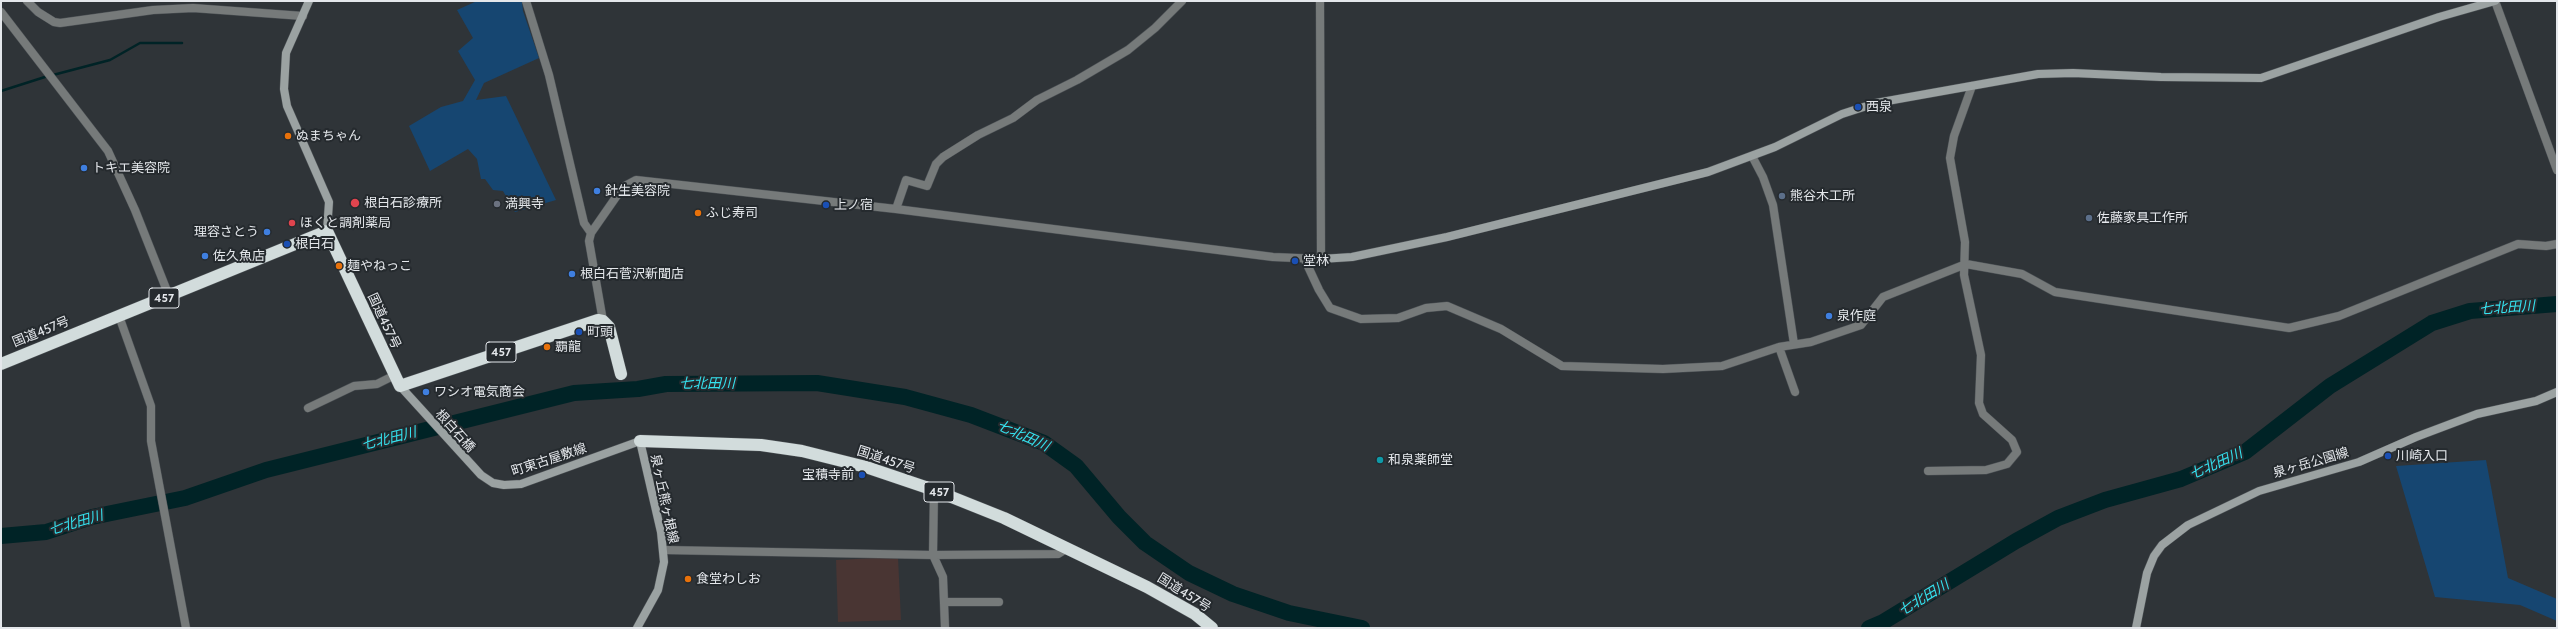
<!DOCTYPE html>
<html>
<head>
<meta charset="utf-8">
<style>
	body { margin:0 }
	#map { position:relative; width:2558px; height:629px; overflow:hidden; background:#2f3438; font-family:Cabin,sans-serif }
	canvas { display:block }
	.frame { position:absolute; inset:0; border:2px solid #e4e7eb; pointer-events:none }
</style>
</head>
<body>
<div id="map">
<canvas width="2558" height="629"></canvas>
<div class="frame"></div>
</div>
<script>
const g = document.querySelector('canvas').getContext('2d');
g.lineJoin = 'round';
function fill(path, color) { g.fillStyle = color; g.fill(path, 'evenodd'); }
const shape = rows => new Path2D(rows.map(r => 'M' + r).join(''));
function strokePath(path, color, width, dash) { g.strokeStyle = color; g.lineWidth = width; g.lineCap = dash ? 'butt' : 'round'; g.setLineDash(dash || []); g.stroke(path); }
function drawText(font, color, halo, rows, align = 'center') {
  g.font = font + ' Cabin,"Noto Sans JP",sans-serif'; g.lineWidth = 4; g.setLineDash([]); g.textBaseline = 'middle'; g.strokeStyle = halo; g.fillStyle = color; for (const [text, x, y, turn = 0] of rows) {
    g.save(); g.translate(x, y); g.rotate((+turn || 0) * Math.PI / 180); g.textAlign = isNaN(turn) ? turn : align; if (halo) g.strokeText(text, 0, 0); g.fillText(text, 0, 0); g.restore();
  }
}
fill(shape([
	[898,557,901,620,838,622,836,560]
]), '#493533');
fill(shape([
	[477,1,522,1,523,11,539,58,484,83,476,100,506,96,556,200,515,212,503,191,493,190,485,179,481,179,477,159,468,149,430,171,409,126,441,107,463,101,475,80,458,51,473,38,457,10],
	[2486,460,2508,578,2557,599,2557,621,2520,605,2435,597,2396,466]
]), '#164671');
strokePath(shape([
	[53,75,110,60,140,43,182,43],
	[1,91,48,76]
]), '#002326', 2.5);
strokePath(shape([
	[1,536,46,532,92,517,185,498,266,470,574,393,638,389,666,384,817,383,905,397,971,415,1044,443,1076,466,1119,517,1145,543,1189,573,1233,594,1289,613,1362,628],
	[1869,628,1883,622,2016,541,2058,518,2105,500,2181,479,2245,452,2330,386,2432,323,2470,311,2557,304]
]), '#002326', 16);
const street = shape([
	[27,1,38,12,54,22,60,23,153,10,193,8,303,16],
	[526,1,549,75,584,223,591,233],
	[2495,1,2557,170],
	[1,12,108,151,135,210,169,296],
	[1752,156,1763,177,1773,205,1794,344],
	[896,209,906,180,927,186,936,164,943,157,978,135,1013,118,1037,100,1077,80,1128,50,1155,28,1182,1],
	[1305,260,1319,290,1330,308,1361,319,1398,318,1426,308,1447,306,1501,329,1562,366,1663,369,1722,366,1779,347,1811,342,1861,325,1883,297,1966,264,2022,274,2055,292,2289,328,2339,316,2518,244,2546,246,2557,244],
	[119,316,151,406,151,441,186,628],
	[603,321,589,241,591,233,623,187,636,180,896,209,1273,257,1321,259,1320,1],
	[1779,347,1795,392],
	[308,408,354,386,377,384,393,376],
	[1928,471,1986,470,2007,464,2017,452,2012,440,1983,414,1979,403,1981,355,1964,275,1965,242,1950,158,1954,136,1972,86],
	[934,490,933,555,943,577,945,628],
	[664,550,933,555,1058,554,1066,549],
	[944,602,999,602]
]);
const secondary = shape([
	[309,1,286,53,284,89,287,106,329,202,327,231],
	[1321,259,1352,257,1447,237,1708,172,1775,147,1842,114,1876,103,2038,74,2073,73,2161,77,2261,78,2439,17,2495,1],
	[400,386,481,475,493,483,504,485,521,484,640,441,661,532,664,562,658,590,637,628],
	[2136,628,2147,573,2154,556,2162,545,2188,525,2259,491,2359,462,2416,437,2477,414,2536,401,2557,392]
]);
const highway = shape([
	[1,364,327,231,400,386,598,320,603,321,609,327,621,374],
	[640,441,761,445,802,451,866,467,934,490,1004,518,1147,587,1195,614,1212,628]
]);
strokePath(street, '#4c5155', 9);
strokePath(secondary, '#4c5155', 9);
strokePath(highway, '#4c5155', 13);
strokePath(street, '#767a7a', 8);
strokePath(secondary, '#9ba2a2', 8);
strokePath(highway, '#d2dcdc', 12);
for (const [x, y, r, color] of [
	[1858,107,4,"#1a4fb4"],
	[288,136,4,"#e8710a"],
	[84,168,4,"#3f7fe0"],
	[597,191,4,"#3f7fe0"],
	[1782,196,4,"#5c6f8a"],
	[355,203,5,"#e0444e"],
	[497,204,4,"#6b7280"],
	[826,205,4,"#1a4fb4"],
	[698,213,4,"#e8710a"],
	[2089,218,4,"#5c6f8a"],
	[292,223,4,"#e0444e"],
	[267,232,4,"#3f7fe0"],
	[287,244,4,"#1a4fb4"],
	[205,256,4,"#3f7fe0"],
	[1295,261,4,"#1a4fb4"],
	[339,266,4,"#e8710a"],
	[572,274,4,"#3f7fe0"],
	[1829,316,4,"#3f7fe0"],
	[579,332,4,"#1a4fb4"],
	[547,347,4,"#e8710a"],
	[426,392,4,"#3f7fe0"],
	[2388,456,4,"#1a4fb4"],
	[1380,460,4,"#0f9aa8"],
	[862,475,4,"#1a4fb4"],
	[688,579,4,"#e8710a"]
]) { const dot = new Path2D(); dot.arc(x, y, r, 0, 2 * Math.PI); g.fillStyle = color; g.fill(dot); strokePath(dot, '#252a2e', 1.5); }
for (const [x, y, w] of [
	[164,298,30],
	[501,352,30],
	[939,492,30]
]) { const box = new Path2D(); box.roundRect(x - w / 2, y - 10, w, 20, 3); g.fillStyle = '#252a2e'; g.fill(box); strokePath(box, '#e4e7eb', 1); }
drawText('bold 12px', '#e4e7eb', null, [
	["457",164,298],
	["457",501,352],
	["457",939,492]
]);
drawText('13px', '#e4e7eb', '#252a2e', [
	["西泉",1866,107],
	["ぬまちゃん",296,136],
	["トキエ美容院",92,168],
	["針生美容院",605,191],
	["熊谷木工所",1790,196],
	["根白石診療所",364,203],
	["満興寺",505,204],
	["上ノ宿",834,205],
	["ふじ寿司",706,213],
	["佐藤家具工作所",2097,218],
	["ほくと調剤薬局",300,223],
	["理容さとう",259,232,"right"],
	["根白石",295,244],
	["佐久魚店",213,256],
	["堂林",1303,261],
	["麺やねっこ",347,266],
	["根白石菅沢新聞店",580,274],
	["泉作庭",1837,316],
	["町頭",587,332],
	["覇龍",555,347],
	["ワシオ電気商会",434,392],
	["川崎入口",2396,456],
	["和泉薬師堂",1388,460],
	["宝積寺前",854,475,"right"],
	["食堂わしお",696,579]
], 'left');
drawText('13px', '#e4e7eb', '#252a2e', [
	["国道457号",384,321,65],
	["国道457号",41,332,-22],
	["根白石橋",455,431,48],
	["町東古屋敷線",549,460,-18],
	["国道457号",886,460,18],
	["泉ヶ岳公園線",2311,463,-16],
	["泉ヶ丘熊ヶ根線",664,499,78],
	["国道457号",1184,593,32]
]);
drawText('italic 14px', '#35e2ef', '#252a2e', [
	["七北田川",2507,308,-4],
	["七北田川",707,384],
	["七北田川",1023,436,24],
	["七北田川",389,439,-14],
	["七北田川",2216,464,-24],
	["七北田川",76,523,-16],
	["七北田川",1924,598,-31]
]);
</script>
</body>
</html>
